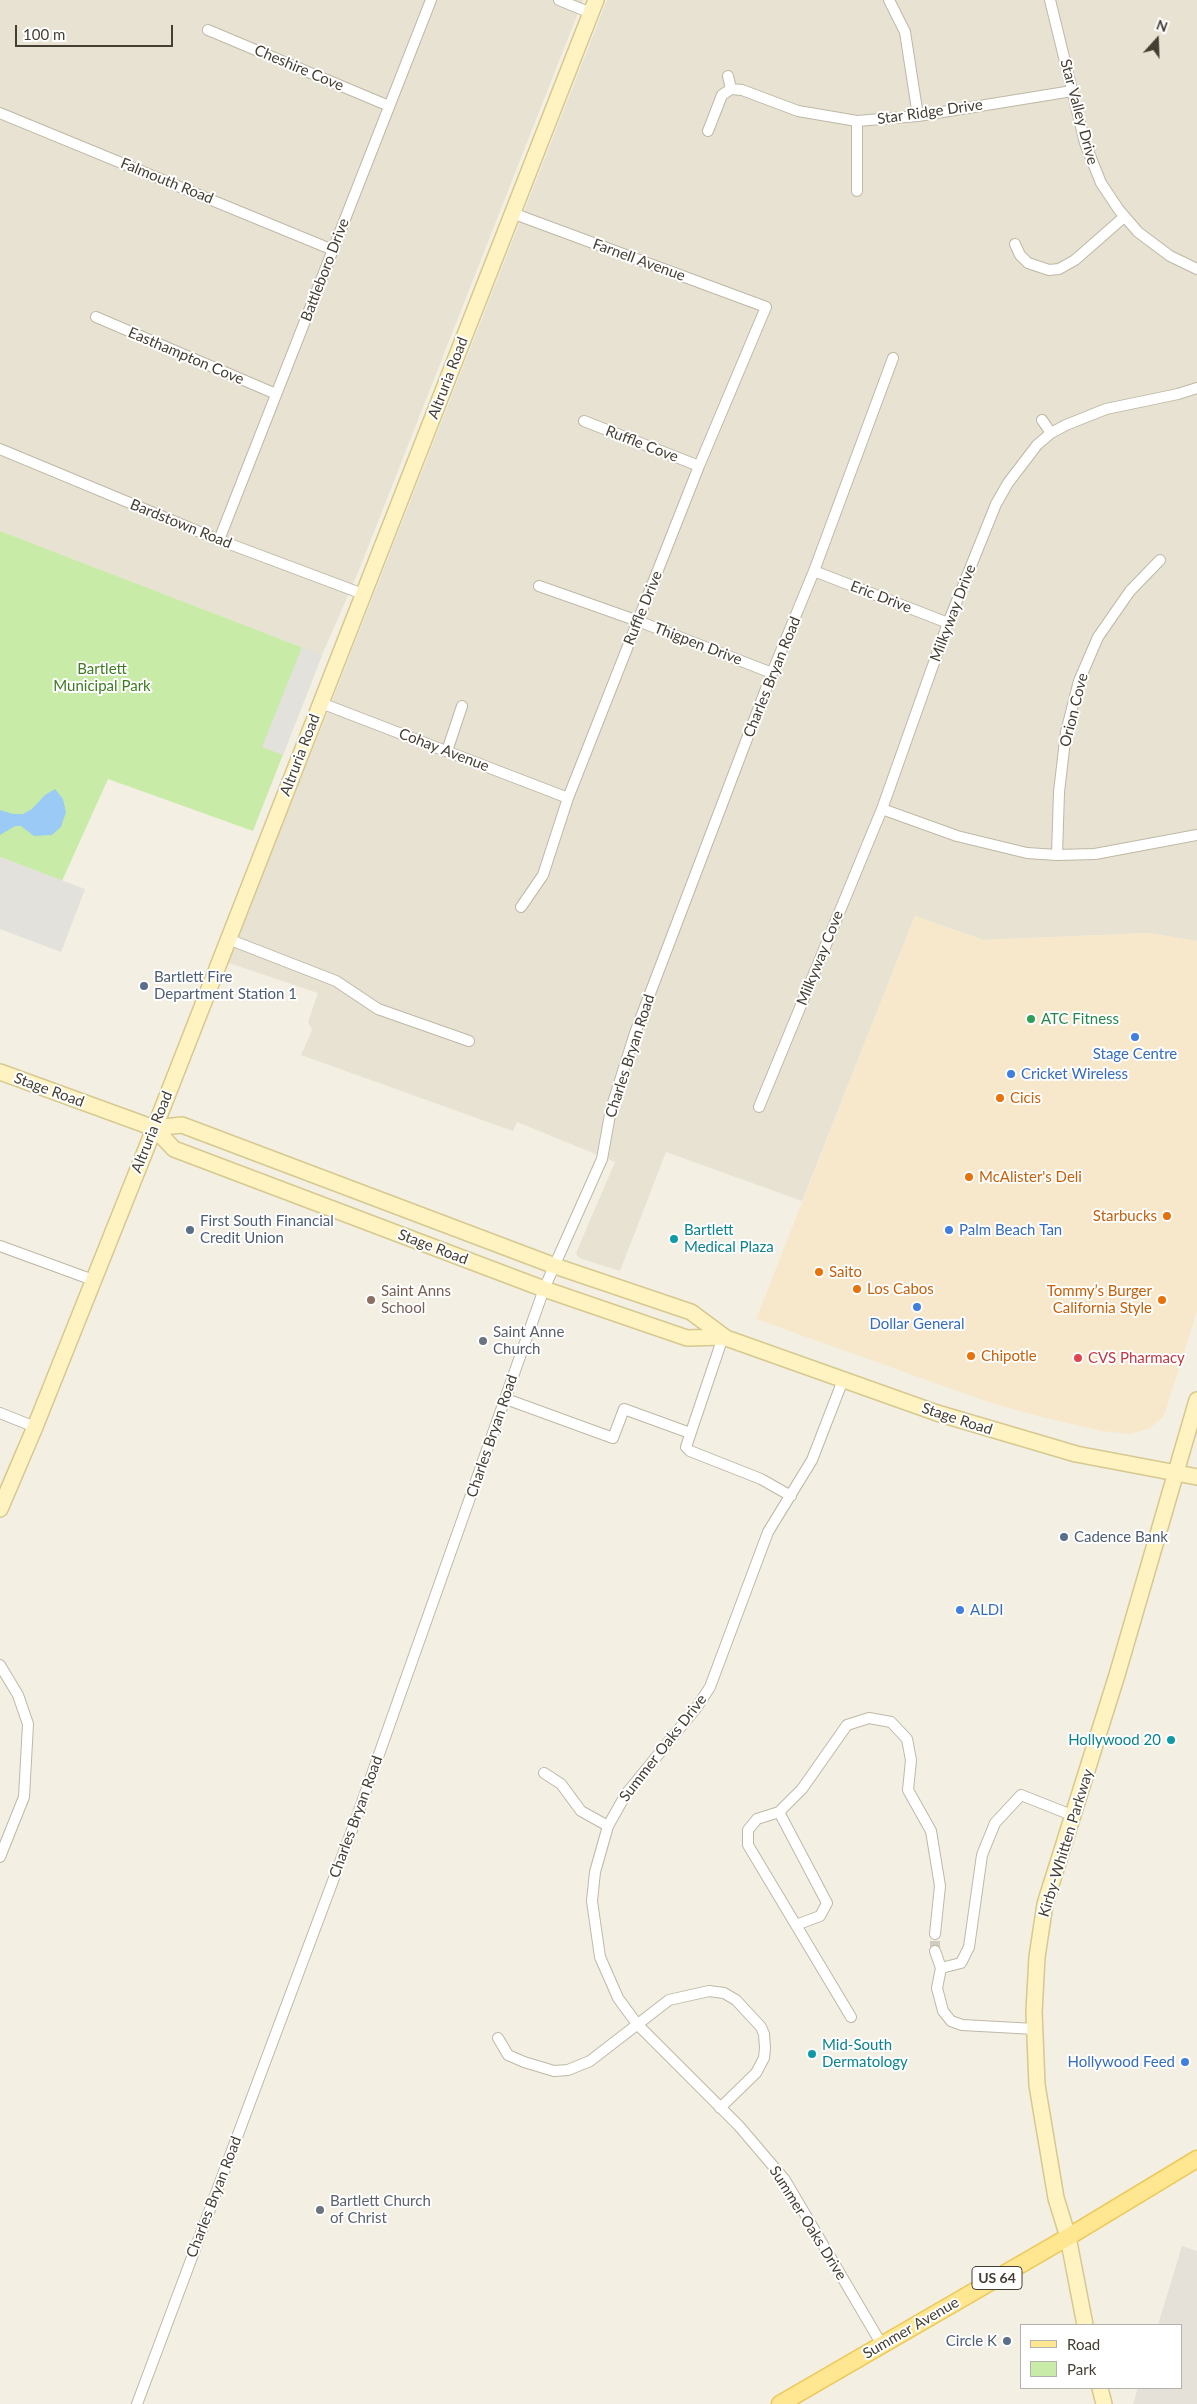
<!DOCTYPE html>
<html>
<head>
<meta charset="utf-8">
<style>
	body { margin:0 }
	#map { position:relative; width:1197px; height:2404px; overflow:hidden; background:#f3efe3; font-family:Lato,sans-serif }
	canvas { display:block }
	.legend { position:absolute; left:1020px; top:2324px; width:162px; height:65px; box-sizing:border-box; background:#fff; border:1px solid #b5b2ad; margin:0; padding:6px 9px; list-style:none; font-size:15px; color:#453f33 }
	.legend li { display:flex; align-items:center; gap:10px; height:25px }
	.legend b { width:25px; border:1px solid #b5b2ad }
	.north { position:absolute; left:1132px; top:15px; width:50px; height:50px; -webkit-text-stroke:4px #fff; paint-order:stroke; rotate:20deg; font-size:14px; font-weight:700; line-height:20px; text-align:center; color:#453f33 }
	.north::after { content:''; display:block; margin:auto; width:18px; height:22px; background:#453f33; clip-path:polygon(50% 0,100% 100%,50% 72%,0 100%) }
	.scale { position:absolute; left:15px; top:25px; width:158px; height:22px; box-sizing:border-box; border:2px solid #453f33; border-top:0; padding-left:6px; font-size:15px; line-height:18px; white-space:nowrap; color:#453f33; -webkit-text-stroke:4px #fff; paint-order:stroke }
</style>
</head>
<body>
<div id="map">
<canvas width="1197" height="2404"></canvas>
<ul class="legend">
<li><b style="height:6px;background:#ffe690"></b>Road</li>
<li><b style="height:14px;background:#c9eba8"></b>Park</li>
</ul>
<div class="north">N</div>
<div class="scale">100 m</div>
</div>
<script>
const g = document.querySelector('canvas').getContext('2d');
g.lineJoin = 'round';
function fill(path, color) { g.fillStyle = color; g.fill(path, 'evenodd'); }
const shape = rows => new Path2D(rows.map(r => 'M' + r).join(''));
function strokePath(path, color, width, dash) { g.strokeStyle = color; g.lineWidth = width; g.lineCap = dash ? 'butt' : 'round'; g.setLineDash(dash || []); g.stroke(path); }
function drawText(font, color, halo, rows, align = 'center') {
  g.font = font + ' Lato,sans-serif'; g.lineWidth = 4; g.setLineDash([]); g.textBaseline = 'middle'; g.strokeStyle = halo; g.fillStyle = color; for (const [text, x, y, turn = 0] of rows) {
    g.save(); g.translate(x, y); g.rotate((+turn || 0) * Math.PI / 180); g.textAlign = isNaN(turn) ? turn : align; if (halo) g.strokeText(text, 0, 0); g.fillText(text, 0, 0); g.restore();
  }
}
fill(shape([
	[0,0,583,0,359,570,322,655,0,531],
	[607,0,1197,0,1197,941,1149,933,983,940,915,916,802,1201,666,1152,620,1271,579,1258,576,1253,615,1162,517,1122,513,1131,301,1055,312,1030,308,1022,318,993,226,962,323,724]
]), '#e7e2d1');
fill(shape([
	[915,916,983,940,1149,933,1197,941,1197,1311,1164,1416,1149,1429,1129,1434,1102,1431,1041,1417,988,1402,756,1319]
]), '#f7e8cc');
fill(shape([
	[1182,2246,1197,2251,1197,2404,1133,2404,1138,2388,1181,2388,1181,2325,1158,2325]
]), '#e5e0d8');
fill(shape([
	[0,531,322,655,253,831,108,779,62,881,0,857]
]), '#c9eba8');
fill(shape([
	[302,647,322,655,283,755,262,747],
	[0,857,85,889,61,952,0,929]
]), '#e3e1dc');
fill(shape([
	[55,789,63,799,66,812,61,827,52,835,34,836,21,826,15,826,0,835,0,810,13,814,23,814,32,809,45,795]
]), '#9acaf5');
strokePath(shape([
	[935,1951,935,1934]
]), '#d0ccc0', 10, [10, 5]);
const street = shape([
	[559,0,591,13],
	[889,0,905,32,918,116],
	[1050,0,1085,143,1101,183,1119,210,1138,232,1170,256,1197,269],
	[208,30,389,106],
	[728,76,731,89],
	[0,113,333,250],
	[857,121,857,191],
	[708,131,722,95,731,89,742,90,798,111,857,121,918,116,1072,91],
	[512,213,766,307,699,466,568,798,543,875,521,907],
	[1015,244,1020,255,1028,263,1049,270,1059,269,1075,260,1124,217],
	[96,317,276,394],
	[1042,420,1051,433],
	[584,421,699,466],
	[0,449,219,540,363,594],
	[219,540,431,0],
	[814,571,948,623],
	[539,586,638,621,772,673],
	[321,703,568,798],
	[447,751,462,706],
	[882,809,957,836,1027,853,1057,855,1095,854,1197,835],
	[1057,855,1059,792,1066,732,1079,681,1098,637,1130,591,1160,560],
	[228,939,336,981,378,1009,469,1041],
	[759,1107,882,809,948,623,996,504,1008,483,1037,445,1051,433,1066,425,1106,409,1178,394,1197,388],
	[0,1246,93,1280],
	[723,1337,686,1447,690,1451,761,1479,791,1496],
	[843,1380,812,1460,768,1532,710,1687,697,1707,626,1794,608,1826,595,1872,592,1901,600,1957,618,1998,637,2024,739,2126,785,2180,882,2345],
	[506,1399,613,1438,624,1409,690,1433],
	[0,1413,35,1427],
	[0,1665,18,1695,28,1724,24,1797,0,1857],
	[544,1773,561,1784,581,1811,608,1826],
	[779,1812,827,1903,820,1916,796,1925],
	[935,1951,941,1968],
	[851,2017,748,1845,748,1830,757,1819,779,1812,802,1789,847,1725,869,1718,891,1722,907,1739,911,1760,908,1790,931,1831,940,1886,935,1934],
	[1035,2029,962,2025,951,2021,943,2011,937,1988,941,1968,961,1963,969,1947,982,1855,995,1823,1021,1795,1074,1816],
	[498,2038,508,2055,524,2062,554,2071,568,2070,590,2061,669,2000,709,1991,724,1993,736,2000,761,2027,764,2034,765,2048,764,2058,756,2073,720,2108],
	[137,2404,355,1822,544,1289,602,1159,611,1109,635,1033,772,673,814,571,893,358]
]);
const secondary = shape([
	[0,1072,154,1128,174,1149,544,1289,687,1338,723,1337],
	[154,1128,182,1125,555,1266,691,1312,726,1338,937,1413,1076,1454,1197,1477],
	[0,1509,35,1427,164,1104,596,0],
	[1085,2325,1068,2237,1056,2198,1037,2085,1034,2012,1037,1957,1045,1904,1117,1675,1197,1400],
	[1100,2388,1104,2404]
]);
const primary = shape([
	[780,2404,1068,2237,1197,2159]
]);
strokePath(street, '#bfb8a5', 12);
strokePath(secondary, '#d6c88f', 18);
strokePath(primary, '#ecc858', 19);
strokePath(street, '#fff', 10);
strokePath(secondary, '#fff4c1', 15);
strokePath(primary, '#ffe690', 16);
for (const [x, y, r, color] of [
	[144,986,5,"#5c6f8a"],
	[1031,1019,5,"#2e9e5b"],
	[1135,1037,5,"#3f7fe0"],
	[1011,1074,5,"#3f7fe0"],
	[1000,1098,5,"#e8710a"],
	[969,1177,5,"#e8710a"],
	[1167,1216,5,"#e8710a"],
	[190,1230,5,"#5c6f8a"],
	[949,1230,5,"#3f7fe0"],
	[674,1239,5,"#0f9aa8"],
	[819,1272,5,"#e8710a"],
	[857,1289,5,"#e8710a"],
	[371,1300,5,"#8d6e63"],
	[1162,1300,5,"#e8710a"],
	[917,1307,5,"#3f7fe0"],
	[483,1341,5,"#6b7280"],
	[971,1356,5,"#e8710a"],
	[1078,1358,5,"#e0444e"],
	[1064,1537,5,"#5c6f8a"],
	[960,1610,5,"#3f7fe0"],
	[1171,1740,5,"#0f9aa8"],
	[812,2054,5,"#0f9aa8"],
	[1185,2062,5,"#3f7fe0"],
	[320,2210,5,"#6b7280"],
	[1007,2341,5,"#5c6f8a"]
]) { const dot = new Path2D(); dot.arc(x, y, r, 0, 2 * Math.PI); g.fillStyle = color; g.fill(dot); strokePath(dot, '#fff', 2); }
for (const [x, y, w] of [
	[997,2278,50]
]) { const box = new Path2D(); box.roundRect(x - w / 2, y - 11.5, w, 23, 4); g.fillStyle = '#fff'; g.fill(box); strokePath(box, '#453f33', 1); }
drawText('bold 14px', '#453f33', null, [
	["US 64",997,2278]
]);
drawText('15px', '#453f33', '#fff', [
	["Cheshire Cove",299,68,23],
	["Star Ridge Drive",930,112,-8],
	["Star Valley Drive",1079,112,75],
	["Falmouth Road",167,181,22],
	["Farnell Avenue",639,260,20],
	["Battleboro Drive",325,270,-69],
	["Easthampton Cove",186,356,23],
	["Altruria Road",448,378,-69],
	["Ruffle Cove",642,444,21],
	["Bardstown Road",181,524,22],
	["Eric Drive",881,597,21],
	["Ruffle Drive",643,608,-68],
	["Milkyway Drive",953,613,-69],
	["Thigpen Drive",698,644,21],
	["Charles Bryan Road",772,677,-68],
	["Orion Cove",1074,710,-76],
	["Cohay Avenue",444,750,21],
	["Altruria Road",300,755,-69],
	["Milkyway Cove",820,958,-68],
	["Charles Bryan Road",630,1056,-72],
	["Stage Road",49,1090,20],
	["Altruria Road",152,1132,-68],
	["Stage Road",433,1247,21],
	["Stage Road",957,1419,18],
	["Charles Bryan Road",492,1436,-71],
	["Summer Oaks Drive",663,1748,-52],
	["Charles Bryan Road",356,1817,-70],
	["Kirby-Whitten Parkway",1066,1843,-73],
	["Charles Bryan Road",214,2197,-69],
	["Summer Oaks Drive",808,2223,58],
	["Summer Avenue",911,2328,-30]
]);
drawText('15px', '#3f7b22', '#fff', [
	["Bartlett",102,669],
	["Municipal Park",102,686]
]);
drawText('15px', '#4e5e75', '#fff', [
	["Bartlett Fire",154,977],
	["Department Station 1",154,994],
	["First South Financial",200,1221],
	["Credit Union",200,1238],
	["Cadence Bank",1074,1537],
	["Circle K",997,2341,"right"]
], 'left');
drawText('15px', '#27864d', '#fff', [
	["ATC Fitness",1041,1019]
], 'left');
drawText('15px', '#366cbe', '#fff', [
	["Stage Centre",1135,1054,"center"],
	["Cricket Wireless",1021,1074],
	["Palm Beach Tan",959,1230],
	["Dollar General",917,1324,"center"],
	["ALDI",970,1610],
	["Hollywood Feed",1175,2062,"right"]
], 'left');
drawText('15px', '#c56008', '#fff', [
	["Cicis",1010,1098],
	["McAlister's Deli",979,1177],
	["Starbucks",1157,1216,"right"],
	["Saito",829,1272],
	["Los Cabos",867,1289],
	["Tommy’s Burger",1152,1291,"right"],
	["California Style",1152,1308,"right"],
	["Chipotle",981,1356]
], 'left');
drawText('15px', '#0d838f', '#fff', [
	["Bartlett",684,1230],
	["Medical Plaza",684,1247],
	["Hollywood 20",1161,1740,"right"],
	["Mid-South",822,2045],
	["Dermatology",822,2062]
], 'left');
drawText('15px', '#785e54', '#fff', [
	["Saint Anns",381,1291],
	["School",381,1308]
], 'left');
drawText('15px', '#5b616d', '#fff', [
	["Saint Anne",493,1332],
	["Church",493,1349],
	["Bartlett Church",330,2201],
	["of Christ",330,2218]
], 'left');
drawText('15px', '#be3a42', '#fff', [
	["CVS Pharmacy",1088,1358]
], 'left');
</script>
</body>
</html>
